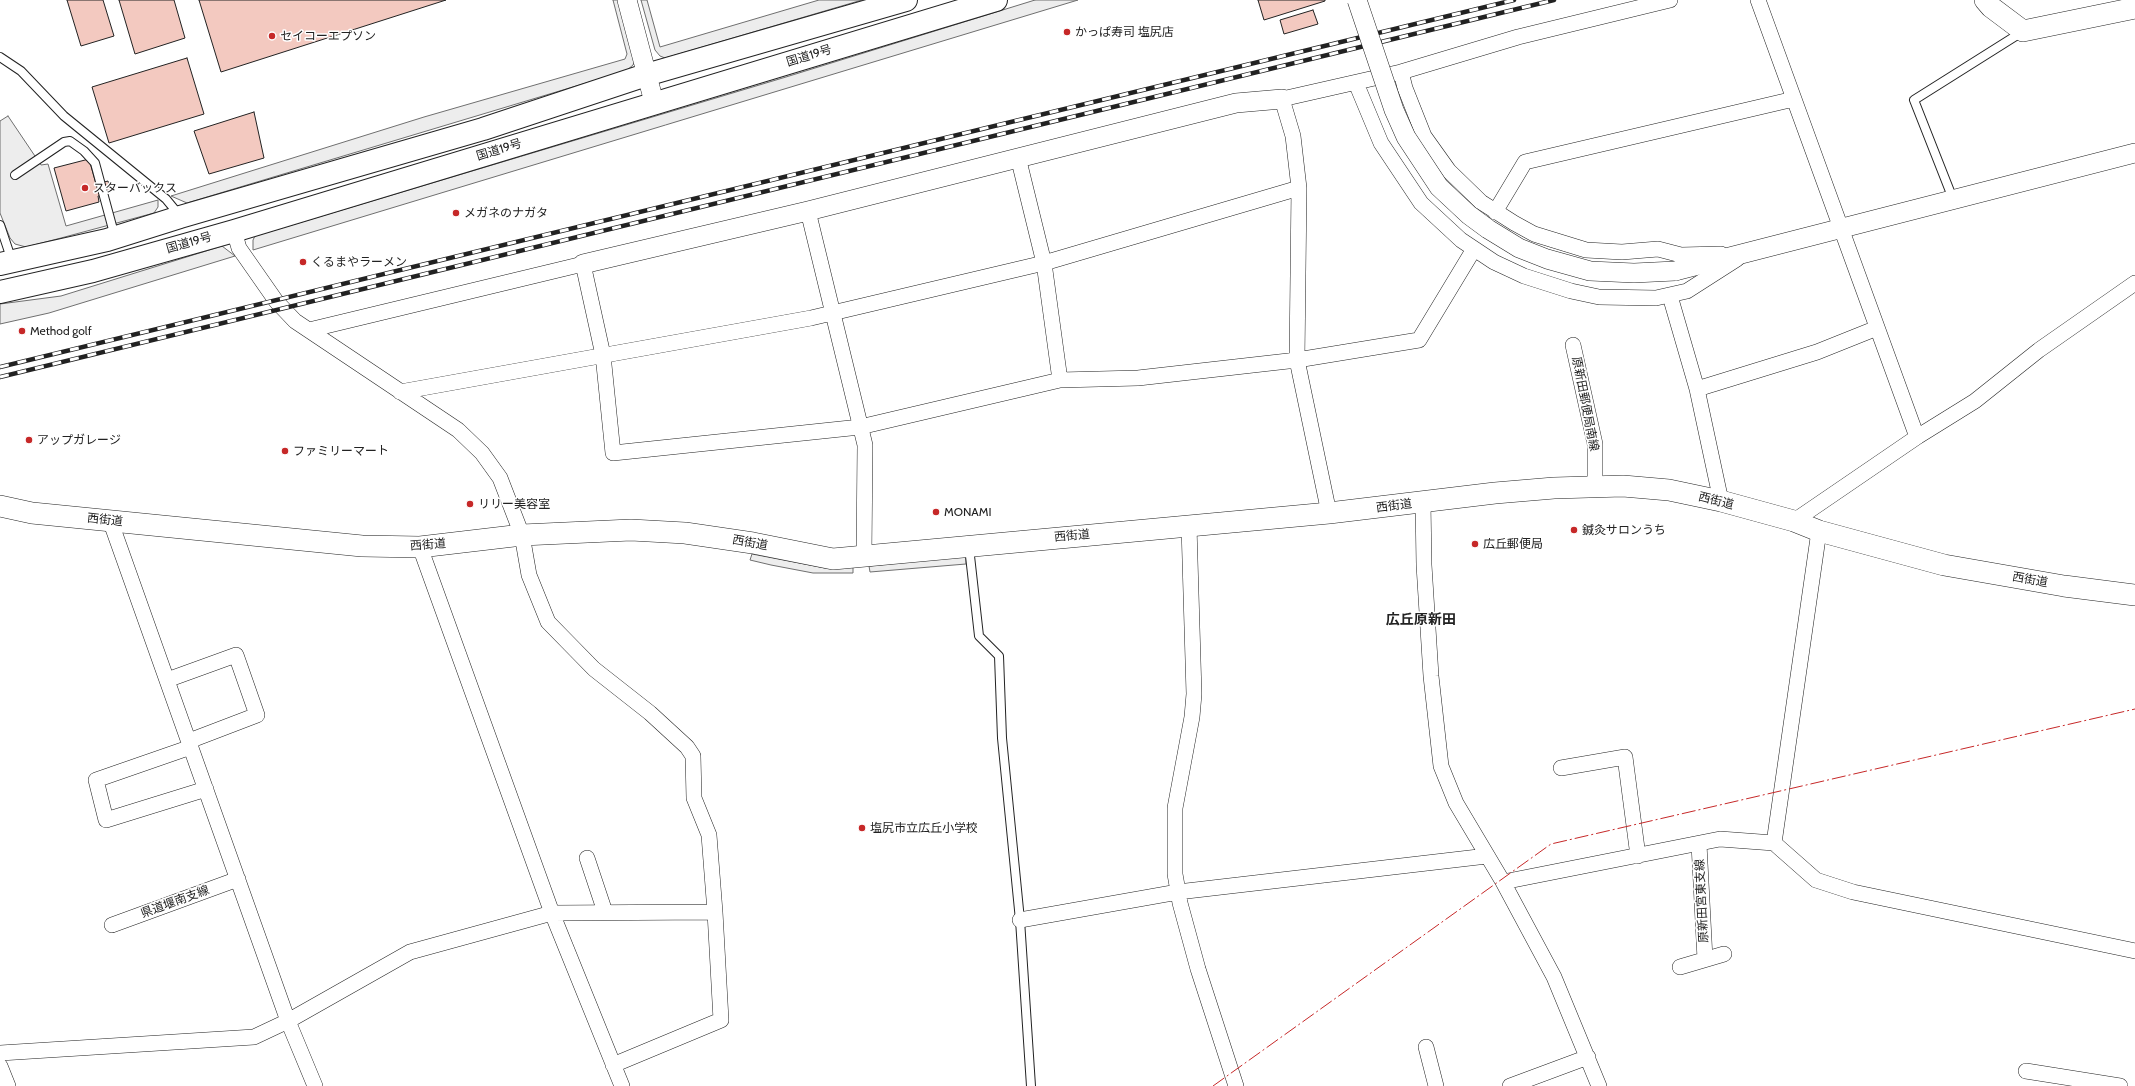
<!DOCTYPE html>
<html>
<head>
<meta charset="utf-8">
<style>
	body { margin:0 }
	canvas { display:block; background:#fff }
</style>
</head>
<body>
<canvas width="2135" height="1086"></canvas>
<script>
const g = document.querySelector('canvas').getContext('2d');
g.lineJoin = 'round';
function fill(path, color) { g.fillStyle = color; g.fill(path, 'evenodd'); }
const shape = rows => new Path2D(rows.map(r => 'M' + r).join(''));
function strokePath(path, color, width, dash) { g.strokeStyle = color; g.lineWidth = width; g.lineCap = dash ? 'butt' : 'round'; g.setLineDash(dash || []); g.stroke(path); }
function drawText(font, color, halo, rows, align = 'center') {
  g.font = font + ' Cabin,"Noto Sans JP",sans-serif'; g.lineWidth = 3; g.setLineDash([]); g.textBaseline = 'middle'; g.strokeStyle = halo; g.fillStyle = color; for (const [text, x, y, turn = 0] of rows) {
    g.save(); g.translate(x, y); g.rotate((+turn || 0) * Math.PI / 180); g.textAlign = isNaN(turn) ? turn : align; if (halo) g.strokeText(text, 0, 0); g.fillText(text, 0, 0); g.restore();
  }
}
const parking = shape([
	[613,0,620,0,636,59,633,65,626,71,187,203,171,196,424,117,625,59,627,54,613,0],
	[641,0,647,0,660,47,819,0,862,0,665,58,660,56,655,50,641,0],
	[1035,0,1078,0,253,250,253,240,255,236,786,77,1035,0],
	[8,116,41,165,48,164,66,226,158,200,158,207,154,213,61,238,26,247,15,244,10,238,0,213,0,121,8,116],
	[222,246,235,256,49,313,0,324,0,304,61,296,222,246],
	[752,554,825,568,853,567,853,573,813,573,771,565,750,560,752,554],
	[966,556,966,564,870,572,869,566,966,556]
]);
fill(parking, '#ededed');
strokePath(parking, '#6f6f6f', 1);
const building = shape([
	[67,0,103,0,114,36,81,46,67,0],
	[119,0,174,0,185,38,135,54,119,0],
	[199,0,446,0,221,72,199,0],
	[1258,0,1325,0,1325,1,1264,20,1258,0],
	[1313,10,1318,24,1284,34,1280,20,1313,10],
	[187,58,204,114,109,143,92,87,187,58],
	[254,112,264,158,209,174,194,131,254,112],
	[89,159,96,184,108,181,111,192,98,196,99,202,66,211,54,168,89,159]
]);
fill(building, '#f3c9c0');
strokePath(building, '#222', 1);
const service = shape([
	[0,57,21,71,64,116,166,199,180,216],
	[15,175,64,142,70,141,84,151,95,163,115,237],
	[1953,199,1914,100,2022,32],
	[0,225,12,261],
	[969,547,979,636,999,656,1002,738,1020,920,1031,1086]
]);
const minor = shape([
	[1758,0,1917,437],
	[1401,72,1405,88,1424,136,1449,171,1481,202,1514,223,1534,234,1586,250,1622,252,1658,249,1681,255,1721,254],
	[1356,83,1381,143,1421,203,1461,240,1494,262,1524,276,1571,291,1599,297,1656,298,1687,291,1737,259],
	[1018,157,1044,263,1060,380],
	[808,211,865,445,864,556],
	[1495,212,1525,162,1794,99],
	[1670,296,1697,389,1721,501],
	[309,330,583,264,603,355,613,453,860,427,1060,380,1138,378,1297,360,1419,340,1474,249],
	[1573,345,1595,444,1595,487],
	[1697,389,1817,352,1877,328],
	[400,392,811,318,1044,263,1299,188],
	[1423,502,1424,565,1431,676,1441,766,1456,803,1503,882,1554,977,1599,1086],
	[1329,513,1297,360,1299,188,1293,136,1282,99,1401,72,1518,37,1670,0],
	[110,520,288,1021,315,1086],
	[1794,521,1917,437,1975,401,2039,350,2135,283],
	[1189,526,1194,694,1192,717,1175,808,1175,874,1180,903,1198,969,1236,1086],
	[420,547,552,913,622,1086],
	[167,680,236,655,257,715,189,741],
	[191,747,96,780,106,820,206,789],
	[1561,768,1625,757,1638,856],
	[1774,843,1819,531],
	[1699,844,1705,959],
	[587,858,605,912],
	[1503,882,1720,839,1774,843,1816,880,1853,892,2135,951],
	[1020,920,1178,892,1487,856],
	[112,925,238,879],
	[1680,967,1724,954],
	[1426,1047,1436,1086],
	[0,1053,254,1037,288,1021,410,952,552,913,715,912,709,835,694,798,693,756,687,747,650,713,594,669,548,622,529,575,522,535,500,478,482,453,458,430,295,321,276,301,239,248,234,231],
	[613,1065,721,1020,715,912],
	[0,1066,8,1086],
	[2026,1071,2120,1086],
	[1510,1086,1588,1057]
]);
const tertiary = shape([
	[627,0,654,102],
	[583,264,808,211,1236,103,1282,99],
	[1675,271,2135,153]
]);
const secondary = shape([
	[1985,0,1991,7,2023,31,2135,8],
	[0,506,32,513,362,546,420,547,522,535,631,530,685,533,753,543,833,559,1329,513,1495,493,1554,488,1623,486,1669,490,1721,501,1794,521,1819,531,1944,565,2064,586,2135,595]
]);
const trunk = shape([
	[0,264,107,240,180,217,483,129,646,75,906,0],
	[0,292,93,271,234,231,996,0]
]);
strokePath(service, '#222', 10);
strokePath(minor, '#222', 16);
strokePath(tertiary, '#222', 20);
strokePath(secondary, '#222', 22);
strokePath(trunk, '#222', 24);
strokePath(service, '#fff', 8);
strokePath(minor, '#fff', 15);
strokePath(tertiary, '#fff', 19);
strokePath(secondary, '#fff', 21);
strokePath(trunk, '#fff', 22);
const rail = shape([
	[0,367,1514,0],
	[0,377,1554,0]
]);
strokePath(rail, '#222', 4.5);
strokePath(rail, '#fff', 3, [9]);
const tertiaryBridge = shape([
	[1357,0,1394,110,1406,137,1439,187,1469,215,1488,229,1519,248,1547,259,1590,271,1634,273,1675,271]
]);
strokePath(tertiaryBridge, '#222', 20, []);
strokePath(tertiaryBridge, '#fff', 19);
strokePath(shape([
	[1213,1086,1551,844,2135,709]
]), '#c62828', 1, [14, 3, 2, 3]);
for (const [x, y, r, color] of [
	[1067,32,4,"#c62828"],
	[272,36,4,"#c62828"],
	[85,188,4,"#c62828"],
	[456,213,4,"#c62828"],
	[303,262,4,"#c62828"],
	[22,331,4,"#c62828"],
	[29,440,4,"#c62828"],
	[285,451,4,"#c62828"],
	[470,504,4,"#c62828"],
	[936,512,4,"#c62828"],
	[1574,530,4,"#c62828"],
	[1475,544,4,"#c62828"],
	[862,828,4,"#c62828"]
]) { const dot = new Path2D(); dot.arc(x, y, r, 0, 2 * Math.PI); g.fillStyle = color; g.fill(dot); strokePath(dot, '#fff', 1.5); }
drawText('12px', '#222', '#fff', [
	["かっぱ寿司 塩尻店",1075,32],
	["セイコーエプソン",280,36],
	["スターバックス",93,188],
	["メガネのナガタ",464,213],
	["くるまやラーメン",311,262],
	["Method golf",30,331],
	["アップガレージ",37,440],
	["ファミリーマート",293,451],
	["リリー美容室",478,504],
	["MONAMI",944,512],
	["鍼灸サロンうち",1582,530],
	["広丘郵便局",1483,544],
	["塩尻市立広丘小学校",870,828]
], 'left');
drawText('12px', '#222', '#fff', [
	["国道19号",809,56,-17],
	["国道19号",499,150,-17],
	["国道19号",189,243,-16],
	["原新田郵便局南線",1585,404,79],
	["西街道",1716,501,14],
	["西街道",1394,506,-7],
	["西街道",105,520,6],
	["西街道",1072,536,-5],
	["西街道",750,543,10],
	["西街道",428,545,-4],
	["西街道",2030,580,10],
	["原新田宮東支線",1702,901,-93],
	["県道堰南支線",175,902,-20]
]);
drawText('bold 14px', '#222', '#fff', [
	["広丘原新田",1421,620]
]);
</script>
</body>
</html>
